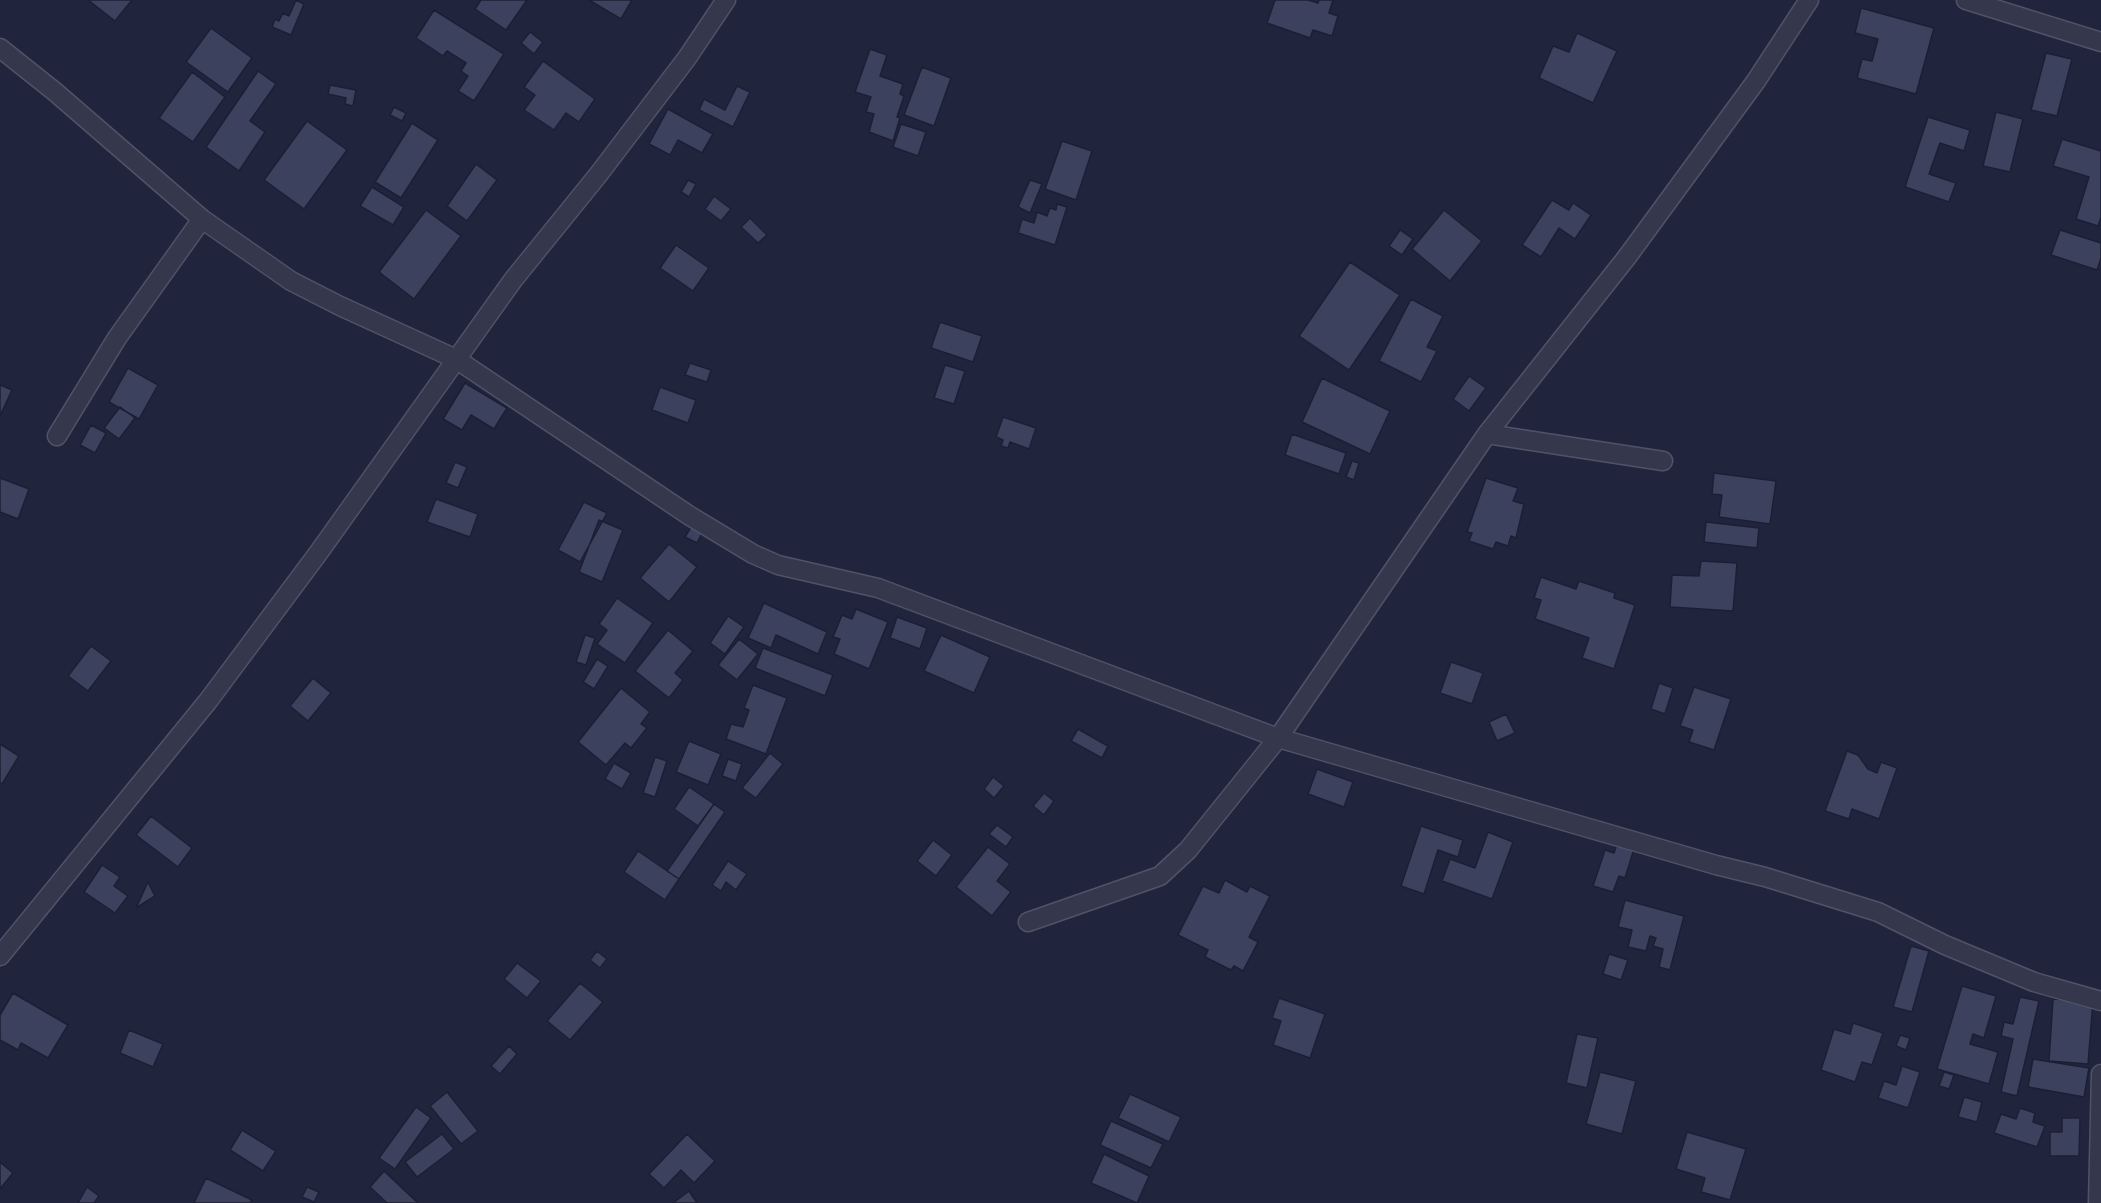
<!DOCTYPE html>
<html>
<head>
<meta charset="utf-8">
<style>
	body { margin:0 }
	canvas { display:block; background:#20253d }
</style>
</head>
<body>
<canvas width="2101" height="1203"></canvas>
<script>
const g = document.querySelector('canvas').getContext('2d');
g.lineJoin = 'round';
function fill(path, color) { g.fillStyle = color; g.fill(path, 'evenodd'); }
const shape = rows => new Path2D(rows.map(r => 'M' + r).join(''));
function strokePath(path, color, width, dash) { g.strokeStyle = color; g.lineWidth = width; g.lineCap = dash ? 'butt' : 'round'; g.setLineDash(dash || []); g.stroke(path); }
const building = shape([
	[88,0,132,0,115,21,88,0],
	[296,0,304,4,291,35,272,27,275,19,279,21,283,13,289,16,296,0],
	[481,0,527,0,506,30,475,9,481,0],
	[589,0,632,0,621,19,589,0],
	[1275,0,1308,0,1318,3,1319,0,1333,0,1329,13,1338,16,1332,36,1313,30,1310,38,1267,23,1275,0],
	[1861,8,1934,28,1916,94,1857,78,1862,59,1872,61,1878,39,1855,33,1861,8],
	[434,10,504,54,474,101,458,91,468,76,461,71,466,63,447,51,443,56,416,38,434,10],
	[211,28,252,58,228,92,186,62,211,28],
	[530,32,543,42,534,54,521,43,530,32],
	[1577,33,1617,51,1593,103,1539,78,1553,46,1569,52,1577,33],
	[870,49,887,55,880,76,903,84,900,94,904,96,897,117,900,118,893,141,869,132,874,114,866,112,871,97,855,92,870,49],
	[2046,53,2072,59,2057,116,2031,110,2046,53],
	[543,61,595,99,579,122,566,113,554,130,524,110,535,95,524,87,543,61],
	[922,67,951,78,934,126,904,115,922,67],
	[258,71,276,84,250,121,265,132,239,171,206,147,258,71],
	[192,72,225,97,193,142,159,118,192,72],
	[330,85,356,90,353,106,345,104,346,98,328,94,330,85],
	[737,86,750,92,733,127,699,110,704,99,725,110,737,86],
	[394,107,406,113,402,121,390,115,394,107],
	[668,109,713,134,702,153,678,140,670,155,649,144,668,109],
	[1996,112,2023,119,2010,172,1983,166,1996,112],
	[1928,117,1970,130,1964,151,1940,143,1929,174,1956,183,1949,202,1905,187,1928,117],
	[307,121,347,150,304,209,264,180,307,121],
	[412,123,438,140,401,198,375,182,412,123],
	[901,124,926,132,918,156,893,147,901,124],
	[2062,139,2101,151,2101,217,2098,226,2076,219,2089,177,2053,166,2062,139],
	[1062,141,1092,151,1076,200,1045,189,1062,141],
	[476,164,497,180,467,221,447,206,476,164],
	[688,180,696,184,689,197,681,192,688,180],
	[1030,180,1042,184,1030,213,1018,207,1030,180],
	[372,187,404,207,393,225,360,206,372,187],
	[714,196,731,209,721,221,705,209,714,196],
	[1552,200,1569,210,1573,203,1591,215,1575,239,1559,228,1541,257,1522,245,1552,200],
	[1057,204,1067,207,1055,245,1018,233,1022,219,1034,223,1037,212,1047,216,1050,208,1056,210,1057,204],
	[426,210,461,236,414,299,379,272,426,210],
	[1444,210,1482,241,1450,281,1412,249,1444,210],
	[750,218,767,235,758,243,741,227,750,218],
	[1400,230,1413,239,1402,255,1389,246,1400,230],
	[2060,230,2101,243,2101,258,2097,270,2051,255,2060,230],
	[676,245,709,268,693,291,660,268,676,245],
	[1350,262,1400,295,1349,370,1299,336,1350,262],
	[1411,299,1443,316,1427,347,1437,351,1421,382,1379,361,1411,299],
	[940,322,982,336,973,362,931,348,940,322],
	[690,363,711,370,707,382,685,375,690,363],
	[945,365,965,371,954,404,934,398,945,365],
	[128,368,158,385,139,419,109,402,128,368],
	[1469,376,1486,388,1469,411,1453,399,1469,376],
	[1322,378,1390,411,1370,454,1302,422,1322,378],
	[465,383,507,408,494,429,471,415,462,430,443,419,465,383],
	[0,385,12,390,0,416,0,385],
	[660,387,696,400,688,423,652,410,660,387],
	[120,407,135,418,119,439,104,428,120,407],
	[1003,417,1036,428,1029,449,1010,442,1008,448,1001,446,1003,440,996,437,1003,417],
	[91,425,106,433,95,453,80,445,91,425],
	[1292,434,1346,453,1339,474,1285,455,1292,434],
	[1352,461,1359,463,1354,480,1346,477,1352,461],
	[455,462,467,467,458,488,446,483,455,462],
	[1714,473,1776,481,1770,524,1719,517,1722,495,1712,494,1714,473],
	[0,478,29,489,18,519,0,512,0,478],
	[1486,478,1518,488,1513,501,1524,504,1516,538,1511,536,1508,546,1496,542,1493,549,1469,541,1472,533,1467,532,1486,478],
	[436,499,478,514,470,537,427,522,436,499],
	[584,502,607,513,580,562,558,550,584,502],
	[599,520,623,530,602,582,579,572,599,520],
	[1706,522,1759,528,1757,548,1704,542,1706,522],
	[691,527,702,533,697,543,685,537,691,527],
	[669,544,697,567,669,602,640,578,669,544],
	[1701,561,1737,563,1733,611,1670,607,1672,575,1699,576,1701,561],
	[1541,577,1576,589,1579,581,1615,593,1614,598,1635,605,1614,669,1582,658,1589,638,1535,619,1541,600,1534,598,1541,577],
	[617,598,653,623,625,663,597,644,607,630,599,624,617,598],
	[764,603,827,632,818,654,776,635,771,648,748,638,764,603],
	[856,609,888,622,869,669,834,654,840,639,833,637,842,615,852,619,856,609],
	[728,616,744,627,725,654,710,643,728,616],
	[897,617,927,628,920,649,890,638,897,617],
	[668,630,693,651,675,673,683,680,669,698,635,671,668,630],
	[585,635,595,638,586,665,576,662,585,635],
	[941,635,990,657,974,693,924,671,941,635],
	[739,639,758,654,737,680,718,665,739,639],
	[91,646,111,661,88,691,68,676,91,646],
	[763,648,833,675,825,696,755,668,763,648],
	[597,659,608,666,594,689,583,682,597,659],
	[1451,662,1483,673,1472,704,1440,693,1451,662],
	[313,678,331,693,308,721,290,706,313,678],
	[1659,683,1673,688,1665,714,1651,709,1659,683],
	[753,685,787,698,766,754,726,739,731,724,743,727,749,710,744,708,753,685],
	[1694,687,1731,699,1714,750,1689,742,1693,730,1680,726,1694,687],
	[621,688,650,712,641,724,647,728,631,748,625,743,606,765,578,742,621,688],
	[1506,714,1515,733,1497,741,1489,722,1506,714],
	[1078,729,1108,746,1102,758,1071,741,1078,729],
	[689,741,721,754,708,785,676,772,689,741],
	[0,744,19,756,2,784,0,783,0,744],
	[1847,751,1858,755,1868,769,1877,773,1881,762,1897,768,1879,819,1852,809,1849,819,1825,811,1847,751],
	[770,753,783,764,756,798,742,788,770,753],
	[655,757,667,761,655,797,643,793,655,757],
	[728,759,742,764,736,781,722,776,728,759],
	[614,763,631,773,622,789,605,779,614,763],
	[1317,769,1353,782,1344,807,1308,794,1317,769],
	[993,777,1004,786,994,798,984,789,993,777],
	[689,787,714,804,698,826,674,809,689,787],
	[1044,793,1054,801,1044,815,1033,806,1044,793],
	[714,804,725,812,679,879,667,871,714,804],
	[151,816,192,848,178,867,136,835,151,816],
	[997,825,1013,837,1006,847,989,834,997,825],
	[1421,826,1463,840,1458,857,1438,850,1424,894,1401,886,1421,826],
	[1488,832,1513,842,1492,899,1442,881,1450,859,1475,868,1488,832],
	[933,840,952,855,936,876,917,861,933,840],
	[1617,844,1634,849,1625,878,1619,876,1613,892,1593,886,1605,850,1614,853,1617,844],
	[988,847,1010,864,997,881,1011,892,992,916,956,887,988,847],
	[638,851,679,879,665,900,624,872,638,851],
	[728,861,747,874,736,890,726,882,721,891,712,885,728,861],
	[102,865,120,877,114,886,128,896,115,913,84,892,102,865],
	[1225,880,1247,892,1250,886,1270,896,1249,937,1258,942,1243,971,1234,966,1231,970,1205,957,1208,950,1178,935,1203,886,1219,893,1225,880],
	[148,882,155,896,136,908,148,882],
	[1625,900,1684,916,1670,970,1659,967,1663,949,1653,946,1656,938,1650,936,1646,951,1628,947,1632,930,1618,927,1625,900],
	[1911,946,1929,951,1912,1012,1893,1007,1911,946],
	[597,951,607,959,600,968,590,960,597,951],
	[1609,954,1628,960,1621,980,1603,974,1609,954],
	[517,963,541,981,527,998,504,979,517,963],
	[580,983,603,1002,570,1040,547,1021,580,983],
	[1962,986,1996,996,1984,1038,1973,1034,1970,1044,1998,1052,1989,1084,1937,1069,1962,986],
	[13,993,68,1025,48,1058,21,1043,18,1050,0,1040,0,1015,13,993],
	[2020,997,2039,1001,2017,1096,2001,1092,2013,1039,2001,1036,2004,1022,2013,1024,2020,997],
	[1279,998,1325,1014,1310,1058,1273,1045,1281,1021,1272,1018,1279,998],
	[2053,999,2093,1001,2088,1064,2049,1061,2053,999],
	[1853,1023,1883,1033,1872,1065,1862,1062,1855,1082,1821,1070,1834,1029,1850,1034,1853,1023],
	[129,1030,163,1044,153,1067,120,1053,129,1030],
	[1577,1034,1598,1038,1587,1088,1566,1083,1577,1034],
	[1900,1035,1910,1038,1906,1050,1896,1046,1900,1035],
	[509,1046,517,1054,500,1074,491,1066,509,1046],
	[2033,1059,2089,1068,2084,1097,2028,1087,2033,1059],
	[1902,1066,1920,1072,1908,1108,1878,1098,1884,1081,1896,1085,1902,1066],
	[1600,1072,1636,1081,1622,1134,1586,1124,1600,1072],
	[1944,1072,1954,1075,1949,1089,1939,1086,1944,1072],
	[447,1092,478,1131,461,1144,430,1106,447,1092],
	[1130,1094,1181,1117,1169,1142,1118,1118,1130,1094],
	[1964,1097,1982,1102,1977,1122,1958,1117,1964,1097],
	[416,1107,431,1118,395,1169,379,1158,416,1107],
	[2020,1108,2035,1113,2033,1122,2045,1126,2037,1147,1994,1133,2001,1114,2016,1119,2020,1108],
	[2062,1118,2080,1118,2079,1156,2050,1156,2050,1132,2062,1132,2062,1118],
	[1111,1121,1163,1144,1151,1168,1100,1145,1111,1121],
	[242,1130,276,1151,263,1171,230,1150,242,1130],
	[1687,1132,1746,1149,1730,1200,1701,1192,1705,1178,1676,1169,1687,1132],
	[442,1134,454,1149,417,1177,405,1162,442,1134],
	[687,1134,715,1161,694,1183,681,1170,664,1188,649,1174,687,1134],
	[1104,1154,1149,1176,1137,1203,1091,1183,1104,1154],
	[0,1162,13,1173,0,1189,0,1162],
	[384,1171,418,1203,387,1203,370,1187,384,1171],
	[206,1178,252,1200,250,1203,194,1203,206,1178],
	[87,1187,99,1196,94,1203,78,1203,87,1187],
	[307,1187,319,1192,314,1202,302,1197,307,1187],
	[689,1191,697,1203,673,1203,689,1191]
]);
fill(building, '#3c415e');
strokePath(building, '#1c1f34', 1.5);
const minor = shape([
	[1966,0,2101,42],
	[0,48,54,91,202,219,291,281,340,306,456,359,690,516,753,554,778,565,878,588,1278,738,1716,865,1765,877,1878,912,1945,945,2034,982,2101,1001],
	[1487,434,1663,461],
	[57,436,117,338,202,219],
	[1028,922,1160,876,1188,850,1278,738,1487,434,1627,257,1756,81,1809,0],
	[0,956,208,701,319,552,513,280,598,175,687,58,726,0],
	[2098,1203,2101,1074]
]);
strokePath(minor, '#505368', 21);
strokePath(minor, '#35384d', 18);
</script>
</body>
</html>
